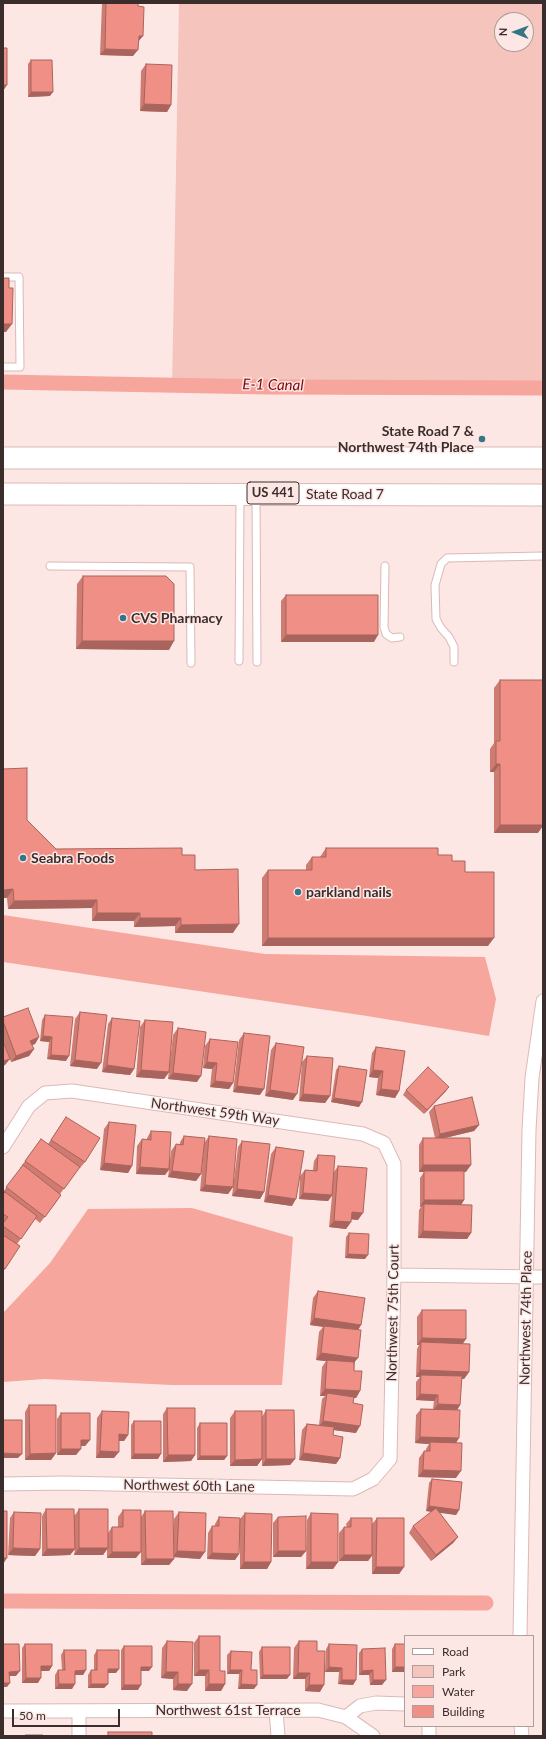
<!DOCTYPE html>
<html>
<head>
<meta charset="utf-8">
<style>
	body { margin:0 }
	#map { position:relative; width:546px; height:1739px; overflow:hidden; background:#fde7e5; font-family:Lato,sans-serif }
	canvas { display:block }
	.frame { position:absolute; inset:0; border:4px solid #3a2d2c; pointer-events:none }
	.legend { position:absolute; left:404px; top:1635px; width:130px; height:92px; box-sizing:border-box; background:#fde7e5; border:1px solid #af9d9b; margin:0; padding:5px 7px; list-style:none; font-size:12px; color:#3a2d2c }
	.legend li { display:flex; align-items:center; gap:8px; height:20px }
	.legend b { width:20px; border:1px solid #af9d9b }
	.north { position:absolute; left:494px; top:12px; width:40px; height:40px; box-sizing:border-box; background:#fde7e5; border:1px solid #af9d9b; border-radius:50%; rotate:271deg; font-size:11px; font-weight:700; line-height:16px; text-align:center; color:#3a2d2c }
	.north::after { content:''; display:block; margin:auto; width:14px; height:18px; background:#347688; clip-path:polygon(50% 0,100% 100%,50% 72%,0 100%) }
	.scale { position:absolute; left:12px; top:1709px; width:108px; height:18px; box-sizing:border-box; border:2px solid #3a2d2c; border-top:0; padding-left:5px; font-size:12px; line-height:14px; white-space:nowrap; color:#3a2d2c; -webkit-text-stroke:3px #fde7e5; paint-order:stroke }
</style>
</head>
<body>
<div id="map">
<canvas width="546" height="1739"></canvas>
<div class="frame"></div>
<ul class="legend">
<li><b style="height:5px;background:#fff"></b>Road</li>
<li><b style="height:11px;background:#f4c4bd"></b>Park</li>
<li><b style="height:11px;background:#f6a69d"></b>Water</li>
<li><b style="height:11px;background:#f08f85"></b>Building</li>
</ul>
<div class="north">N</div>
<div class="scale">50 m</div>
</div>
<script>
const g = document.querySelector('canvas').getContext('2d');
g.lineJoin = 'round';
function fill(path, color) { g.fillStyle = color; g.fill(path, 'evenodd'); }
const shape = rows => new Path2D(rows.map(r => 'M' + r).join(''));
function strokePath(path, color, width, dash) { g.strokeStyle = color; g.lineWidth = width; g.lineCap = dash ? 'butt' : 'round'; g.setLineDash(dash || []); g.stroke(path); }
function drawText(font, color, halo, rows, align = 'center') {
  g.font = font + ' Lato,sans-serif'; g.lineWidth = 3; g.setLineDash([]); g.textBaseline = 'middle'; g.strokeStyle = halo; g.fillStyle = color; for (const [text, x, y, turn = 0] of rows) {
    g.save(); g.translate(x, y); g.rotate((+turn || 0) * Math.PI / 180); g.textAlign = isNaN(turn) ? turn : align; if (halo) g.strokeText(text, 0, 0); g.fillText(text, 0, 0); g.restore();
  }
}
fill(shape([
	[179,3,543,3,543,386,172,390],
	[502,20,526,20,526,44,502,44]
]), '#f4c4bd');
fill(shape([
	[3,915,265,954,485,957,496,999,489,1036,367,1016,3,962],
	[192,1208,293,1237,282,1385,172,1385,45,1379,3,1382,3,1313,50,1263,88,1209]
]), '#f6a69d');
strokePath(shape([
	[3,382,266,387,543,388],
	[3,1601,486,1603]
]), '#f6a69d', 15);
const lane = shape([
	[3,277,19,277,20,367,3,367],
	[256,496,257,662],
	[50,566,190,567,191,663],
	[385,566,384,627,386,634,392,638,400,637],
	[239,661,240,495],
	[454,662,454,647,449,637,441,628,436,619,435,585,441,564,447,558,543,556]
]);
const street = shape([
	[3,1147,29,1106,45,1093,72,1091,363,1134,384,1143,394,1164,394,1275,390,1459,373,1479,353,1489,63,1483,3,1484],
	[394,1275,543,1277],
	[520,1636,529,1130,532,1078,543,1001],
	[276,1710,278,1736],
	[3,1711,318,1710,346,1717,373,1736],
	[346,1717,360,1706,376,1703,405,1704],
	[429,1726,429,1736],
	[521,1726,522,1736],
	[79,1736,79,1711]
]);
const primary = shape([
	[3,458,543,458],
	[3,494,543,495]
]);
strokePath(lane, '#dbb9b5', 9);
strokePath(street, '#dbb9b5', 15);
strokePath(primary, '#dbb9b5', 23);
strokePath(lane, '#fff', 7);
strokePath(street, '#fff', 13);
strokePath(primary, '#fff', 21);
fill(shape([
	[102,3,138,3,138,42,133,56,100,55],
	[31,60,50,96,28,97,28,64],
	[146,64,171,105,167,112,140,111,141,71],
	[83,576,169,650,76,649,77,584],
	[286,595,374,642,281,642,281,601],
	[500,680,538,833,494,833,494,772,490,772,490,749,494,743,494,688],
	[27,820,56,849,182,855,195,870,233,933,175,933,175,926,134,927,134,921,92,921,92,908,8,909,7,898],
	[326,848,438,855,452,861,465,872,488,946,262,946,262,878,268,870,306,870,306,865,312,857,320,857],
	[80,1012,97,1069,70,1066,75,1019],
	[45,1015,66,1061,47,1059,49,1042,40,1041,42,1020],
	[3,1017,39,1037,35,1044,32,1045,34,1049,29,1056,11,1062,3,1040],
	[112,1018,134,1069,130,1075,102,1072,108,1024],
	[145,1020,169,1072,164,1079,136,1077,140,1027],
	[178,1028,197,1082,168,1079,173,1035],
	[244,1033,260,1095,233,1092,239,1040],
	[210,1039,233,1083,229,1089,210,1087,212,1069,203,1068,205,1046],
	[276,1043,293,1100,265,1096,271,1050],
	[376,1047,399,1091,395,1098,376,1095,378,1078,369,1077,372,1053],
	[307,1056,330,1096,325,1103,299,1101,302,1062],
	[339,1066,359,1107,331,1102,336,1070],
	[406,1090,446,1091,424,1114,403,1095],
	[434,1106,479,1125,474,1131,445,1138,466,1172,464,1172,464,1200,461,1205,471,1233,467,1239,418,1238,419,1210,421,1207,420,1207,420,1178,424,1172,419,1172,419,1145,423,1138,435,1138,429,1112],
	[66,1117,85,1162,80,1168,79,1168,60,1194,57,1201,40,1223,35,1219,17,1244,20,1246,3,1272,3,1192,21,1168,20,1168,41,1139,48,1144],
	[109,1122,132,1166,128,1173,100,1170,104,1129],
	[151,1131,170,1160,171,1151,176,1144,180,1145,180,1142,184,1136,205,1142,209,1136,233,1187,228,1194,200,1191,204,1147,201,1174,196,1181,168,1177,169,1170,165,1175,136,1174,137,1146,142,1139,147,1140,147,1138],
	[242,1141,264,1192,260,1199,232,1196,238,1147],
	[276,1147,292,1206,264,1202,271,1154],
	[318,1155,334,1172,338,1166,358,1220,351,1219,351,1222,346,1229,329,1227,332,1196,328,1201,299,1199,300,1176,305,1170,313,1170,314,1161],
	[349,1233,365,1259,345,1258,346,1237],
	[318,1291,361,1325,358,1330,354,1371,360,1391,356,1398,354,1398,353,1403,356,1433,334,1430,333,1435,340,1458,336,1464,299,1460,302,1430,307,1424,319,1425,322,1399,325,1396,320,1396,322,1367,326,1361,316,1360,319,1332,323,1327,310,1325,313,1298],
	[422,1310,463,1344,469,1372,464,1379,461,1378,460,1405,457,1410,456,1443,456,1478,418,1477,419,1458,424,1451,426,1451,426,1449,429,1444,415,1443,416,1415,421,1409,433,1409,434,1401,416,1400,416,1382,420,1377,416,1377,417,1349,419,1345,417,1345,417,1317],
	[29,1405,56,1453,51,1460,25,1460,25,1412],
	[167,1408,195,1455,191,1461,163,1462,163,1414],
	[266,1410,295,1459,290,1465,262,1466,262,1417],
	[102,1411,128,1435,124,1441,119,1441,114,1458,96,1458,97,1418],
	[235,1411,262,1459,257,1466,230,1466,230,1418],
	[61,1413,90,1440,85,1446,81,1446,76,1455,57,1455,57,1419],
	[134,1421,158,1459,131,1459,131,1425],
	[200,1423,227,1456,224,1460,197,1460,197,1428],
	[432,1479,459,1510,456,1515,439,1512,458,1537,453,1543,431,1561,409,1533,413,1526,432,1512,426,1511,429,1483],
	[46,1509,75,1515,79,1509,108,1533,112,1527,118,1527,118,1517,123,1510,141,1517,145,1511,174,1540,174,1519,179,1512,200,1559,174,1557,174,1559,169,1565,141,1565,141,1524,136,1558,107,1558,107,1549,103,1555,74,1555,75,1549,70,1555,42,1556,42,1516],
	[14,1512,40,1549,35,1556,8,1555,10,1518],
	[245,1513,271,1562,267,1569,240,1569,240,1536,239,1554,235,1560,207,1559,208,1533,212,1526,215,1526,215,1524,219,1517,240,1519],
	[311,1513,338,1562,333,1569,306,1569,307,1520],
	[278,1517,306,1551,301,1557,273,1557,273,1523],
	[351,1518,372,1524,377,1518,404,1567,399,1574,372,1574,372,1556,368,1561,339,1561,339,1533,344,1527,347,1527,346,1524],
	[199,1636,220,1671,225,1684,221,1691,205,1691,205,1676,194,1676,194,1643],
	[167,1641,187,1691,173,1690,173,1679,161,1678,162,1648],
	[299,1641,320,1692,305,1691,305,1679,293,1679,294,1648],
	[25,1644,52,1666,49,1671,41,1671,38,1683,22,1683,22,1648],
	[329,1644,356,1680,353,1685,338,1684,339,1672,325,1672,326,1649],
	[395,1644,405,1644,405,1685,404,1685,404,1672,392,1672,392,1649],
	[124,1646,149,1671,141,1671,138,1690,121,1690,121,1650],
	[262,1647,287,1679,260,1679,259,1652],
	[362,1649,382,1685,370,1685,369,1675,359,1675,359,1653],
	[64,1650,86,1670,83,1675,75,1675,72,1689,55,1689,55,1675,58,1670,62,1670,61,1655],
	[97,1650,116,1673,108,1673,108,1684,104,1688,88,1688,88,1675,91,1670,94,1670,94,1655],
	[231,1651,254,1689,238,1689,239,1674,227,1674,227,1655]
]), '#ce7b72');
fill(shape([
	[139,36,143,36,138,42],
	[105,49,138,50,133,56,100,55],
	[3,85,7,85,3,91],
	[31,92,53,92,50,96,28,97],
	[144,104,171,105,167,112,140,111],
	[3,324,12,324,6,332,3,332],
	[286,635,378,635,374,642,281,642],
	[82,641,174,641,169,650,76,649],
	[496,764,500,764,494,772,490,772],
	[500,825,543,825,543,826,538,833,494,833],
	[13,889,7,898,3,898,3,890],
	[97,900,92,908,8,909,14,901],
	[97,913,140,913,134,921,92,921],
	[140,918,181,918,175,926,134,927],
	[239,924,233,933,175,933,181,925],
	[268,938,494,938,488,946,262,946],
	[43,1036,52,1037,49,1042,40,1041],
	[39,1037,35,1044,26,1047,30,1041],
	[34,1049,29,1056,11,1062,16,1056],
	[51,1055,69,1056,66,1061,47,1059],
	[10,1059,5,1065,3,1066,3,1061],
	[75,1060,101,1063,97,1069,70,1066],
	[207,1062,217,1063,212,1069,203,1068],
	[107,1065,134,1069,130,1075,102,1072],
	[141,1070,169,1072,164,1079,136,1077],
	[373,1070,383,1071,378,1078,369,1077],
	[173,1073,201,1076,197,1082,168,1079],
	[215,1081,233,1083,229,1089,210,1087],
	[237,1086,264,1089,260,1095,233,1092],
	[449,1087,446,1091,424,1114,427,1110],
	[381,1089,399,1091,395,1098,376,1095],
	[270,1090,297,1094,293,1100,265,1096],
	[303,1094,330,1096,325,1103,299,1101],
	[334,1098,362,1102,359,1107,331,1102],
	[479,1125,474,1131,436,1140,440,1134],
	[104,1163,132,1166,128,1173,100,1170],
	[423,1165,471,1165,466,1172,419,1172],
	[140,1167,169,1169,165,1175,136,1174],
	[172,1171,201,1174,196,1181,168,1177],
	[205,1185,233,1187,228,1194,200,1191],
	[237,1189,264,1192,260,1199,232,1196],
	[303,1193,332,1195,328,1201,299,1199],
	[268,1195,296,1199,292,1206,264,1202],
	[424,1200,464,1200,460,1207,424,1204,421,1207,420,1207],
	[352,1212,363,1213,358,1220,347,1219],
	[334,1221,351,1222,346,1229,329,1227],
	[423,1231,471,1233,467,1239,418,1238],
	[348,1254,368,1255,365,1259,345,1258],
	[314,1318,361,1325,357,1331,310,1325],
	[422,1338,466,1339,462,1345,421,1342,419,1345,417,1345],
	[321,1353,358,1358,353,1364,316,1360],
	[420,1370,469,1372,464,1379,421,1377,421,1375,420,1377,416,1377],
	[325,1389,360,1391,356,1398,326,1396,327,1393,325,1396,320,1396],
	[420,1394,438,1395,434,1401,416,1400],
	[438,1404,460,1405,456,1412,433,1411],
	[323,1421,360,1426,356,1433,318,1428],
	[119,1434,128,1435,124,1441,115,1441],
	[420,1437,459,1438,455,1445,430,1442,429,1444,415,1443],
	[81,1440,90,1440,85,1446,76,1446],
	[61,1449,81,1449,76,1455,57,1455],
	[100,1451,119,1452,114,1458,96,1458],
	[3,1453,22,1454,18,1458,3,1458],
	[56,1453,51,1460,25,1460,30,1454],
	[303,1453,340,1458,336,1464,299,1460],
	[134,1454,161,1454,158,1459,131,1459],
	[168,1455,195,1455,191,1461,163,1462],
	[200,1456,227,1456,224,1460,197,1460],
	[262,1459,257,1466,230,1466,235,1460],
	[266,1459,295,1459,290,1465,262,1466],
	[423,1470,461,1471,456,1478,418,1477],
	[429,1506,459,1510,456,1515,426,1511],
	[458,1537,453,1543,431,1561,436,1555],
	[13,1548,40,1549,35,1556,8,1555],
	[79,1548,108,1548,103,1555,74,1555],
	[47,1549,75,1549,70,1555,42,1556],
	[177,1551,205,1552,200,1559,173,1557],
	[278,1551,306,1551,301,1557,273,1557],
	[112,1552,141,1552,136,1558,107,1558],
	[212,1553,239,1554,235,1560,207,1559],
	[344,1555,372,1555,368,1561,339,1561],
	[3,1558,7,1558,3,1564],
	[146,1559,174,1559,169,1565,141,1565],
	[244,1562,271,1562,267,1569,240,1569],
	[311,1562,338,1562,333,1569,306,1569],
	[376,1567,404,1567,399,1574,372,1574],
	[41,1666,52,1666,49,1671,38,1671],
	[141,1667,152,1667,149,1671,138,1671],
	[329,1667,342,1668,339,1672,325,1672],
	[395,1667,405,1667,405,1671,404,1672,392,1672],
	[108,1669,119,1669,116,1673,105,1673],
	[86,1670,83,1675,71,1675,75,1671],
	[199,1670,209,1670,205,1676,194,1676],
	[230,1670,242,1670,239,1674,227,1674],
	[373,1670,369,1675,359,1675,362,1671],
	[20,1671,16,1676,6,1676,9,1672],
	[166,1672,178,1672,173,1679,161,1678],
	[298,1673,310,1673,305,1679,293,1679],
	[263,1675,290,1675,287,1679,260,1679],
	[26,1678,41,1678,38,1683,22,1683],
	[342,1680,356,1680,353,1685,338,1684],
	[373,1680,386,1680,382,1685,370,1685],
	[3,1683,10,1683,7,1687,3,1687],
	[59,1684,75,1684,72,1689,55,1689],
	[91,1684,108,1684,104,1688,88,1688],
	[178,1684,192,1684,187,1691,173,1690],
	[209,1684,225,1684,221,1691,205,1691],
	[241,1684,257,1685,254,1689,238,1689],
	[124,1685,141,1685,138,1690,121,1690],
	[309,1685,324,1685,320,1692,305,1691]
]), '#a8645d');
const building = shape([
	[106,3,138,3,138,6,144,7,143,36,139,36,138,50,105,49,106,3],
	[3,48,7,48,7,85,3,85,3,48],
	[31,60,52,60,53,92,31,92,31,60],
	[146,64,172,65,171,105,144,104,146,64],
	[3,278,9,278,9,288,13,288,12,324,3,324,3,278],
	[83,576,166,576,174,584,174,641,82,641,83,576],
	[286,595,378,595,378,635,286,635,286,595],
	[500,680,543,680,543,825,500,825,500,764,496,764,496,741,500,741,500,680],
	[27,768,27,820,56,849,182,848,182,855,195,855,195,870,238,869,239,924,181,925,181,918,140,918,140,913,97,913,97,900,14,901,13,889,3,890,3,769,27,768],
	[326,848,438,848,438,855,452,855,452,861,465,861,465,872,494,872,494,938,268,938,268,870,312,870,312,857,326,857,326,848],
	[28,1008,39,1037,30,1041,34,1049,16,1056,3,1021,3,1017,28,1008],
	[80,1012,107,1015,101,1063,75,1060,80,1012],
	[45,1015,73,1017,69,1056,51,1055,52,1037,43,1036,45,1015],
	[112,1018,140,1021,134,1069,107,1065,112,1018],
	[145,1020,173,1022,169,1072,141,1070,145,1020],
	[178,1028,206,1032,201,1076,173,1073,178,1028],
	[244,1033,270,1036,264,1089,237,1086,244,1033],
	[210,1039,238,1042,233,1083,215,1081,217,1063,207,1062,210,1039],
	[3,1041,10,1059,3,1061,3,1041],
	[276,1043,304,1047,297,1094,270,1090,276,1043],
	[376,1047,405,1051,399,1091,381,1089,383,1071,373,1070,376,1047],
	[307,1056,333,1058,330,1096,303,1094,307,1056],
	[339,1066,367,1070,362,1102,334,1098,339,1066],
	[428,1067,449,1087,427,1110,406,1090,428,1067],
	[472,1097,479,1125,440,1134,434,1106,472,1097],
	[66,1117,100,1138,85,1162,51,1140,66,1117],
	[109,1122,136,1125,132,1166,104,1163,109,1122],
	[151,1131,171,1132,169,1169,140,1167,142,1139,151,1140,151,1131],
	[184,1136,205,1138,201,1174,172,1171,176,1144,183,1145,184,1136],
	[209,1136,237,1139,233,1187,205,1185,209,1136],
	[423,1138,470,1138,471,1165,423,1165,423,1138],
	[41,1139,80,1167,64,1189,25,1161,41,1139],
	[242,1141,270,1144,264,1192,237,1189,242,1141],
	[276,1147,304,1151,296,1199,268,1195,276,1147],
	[318,1155,335,1156,332,1195,303,1193,305,1170,317,1171,318,1155],
	[23,1165,61,1195,45,1217,6,1187,23,1165],
	[338,1166,367,1168,363,1213,352,1212,351,1222,334,1221,338,1166],
	[424,1171,464,1171,464,1200,424,1200,424,1171],
	[5,1192,37,1216,21,1239,3,1226,3,1223,8,1217,3,1214,3,1194,5,1192],
	[424,1204,472,1205,471,1233,423,1231,424,1204],
	[349,1233,369,1234,368,1255,348,1254,349,1233],
	[3,1235,20,1246,5,1269,3,1267,3,1235],
	[318,1291,365,1298,361,1325,314,1318,318,1291],
	[422,1310,466,1310,466,1339,422,1338,422,1310],
	[324,1326,361,1330,358,1358,321,1353,324,1326],
	[421,1342,470,1344,469,1372,420,1370,421,1342],
	[327,1360,354,1362,354,1371,362,1371,360,1391,325,1389,327,1360],
	[421,1375,462,1376,460,1405,438,1404,438,1395,420,1394,421,1375],
	[327,1393,354,1397,353,1403,363,1405,360,1426,323,1421,327,1393],
	[29,1405,56,1405,56,1453,30,1454,29,1405],
	[167,1408,195,1408,195,1455,168,1455,167,1408],
	[421,1409,460,1410,459,1438,420,1437,421,1409],
	[266,1410,294,1410,295,1459,266,1459,266,1410],
	[102,1411,129,1412,128,1435,119,1434,119,1452,100,1451,102,1411],
	[235,1411,262,1411,262,1459,235,1460,235,1411],
	[61,1413,90,1413,90,1440,81,1440,81,1449,61,1449,61,1413],
	[3,1420,22,1420,22,1454,3,1453,3,1420],
	[134,1421,161,1421,161,1454,134,1454,134,1421],
	[200,1423,227,1423,227,1456,200,1456,200,1423],
	[307,1424,334,1427,333,1435,343,1437,340,1458,303,1453,307,1424],
	[430,1442,462,1443,461,1471,423,1470,424,1451,430,1451,430,1442],
	[432,1479,462,1482,459,1510,429,1506,432,1479],
	[436,1508,458,1537,436,1555,413,1526,436,1508],
	[46,1509,74,1509,75,1549,47,1549,46,1509],
	[79,1509,108,1509,108,1548,79,1548,79,1509],
	[123,1510,141,1510,141,1552,112,1552,112,1527,123,1527,123,1510],
	[3,1511,7,1511,7,1558,3,1558,3,1511],
	[145,1511,173,1511,174,1559,146,1559,145,1511],
	[14,1512,41,1513,40,1549,13,1548,14,1512],
	[179,1512,206,1513,205,1552,177,1551,179,1512],
	[245,1513,272,1514,271,1562,244,1562,245,1513],
	[311,1513,338,1514,338,1562,311,1562,311,1513],
	[306,1516,306,1551,278,1551,278,1517,306,1516],
	[219,1517,240,1518,239,1554,212,1553,212,1526,219,1526,219,1517],
	[351,1518,372,1518,372,1555,344,1555,344,1527,351,1527,351,1518],
	[377,1518,404,1518,404,1567,376,1567,377,1518],
	[199,1636,220,1636,220,1671,225,1671,225,1684,209,1684,209,1670,199,1670,199,1636],
	[167,1641,193,1642,192,1684,178,1684,178,1672,166,1672,167,1641],
	[299,1641,317,1641,317,1651,325,1651,324,1685,309,1685,310,1673,298,1673,299,1641],
	[3,1644,19,1644,20,1671,9,1672,10,1683,3,1683,3,1644],
	[25,1644,52,1644,52,1666,41,1666,41,1678,26,1678,25,1644],
	[329,1644,357,1645,356,1680,342,1680,342,1668,329,1667,329,1644],
	[395,1644,405,1644,405,1667,395,1667,395,1644],
	[124,1646,152,1646,152,1667,141,1667,141,1685,124,1685,124,1646],
	[262,1647,290,1647,290,1675,263,1675,262,1647],
	[385,1648,386,1680,373,1680,373,1670,362,1671,362,1649,385,1648],
	[64,1650,86,1650,86,1670,75,1671,75,1684,59,1684,58,1670,65,1670,64,1650],
	[97,1650,119,1650,119,1669,108,1669,108,1684,91,1684,91,1670,97,1670,97,1650],
	[231,1651,252,1652,251,1670,257,1670,257,1685,241,1684,242,1670,230,1670,231,1651],
	[108,1732,152,1732,152,1736,108,1736,108,1732],
	[26,1735,43,1735,43,1736,26,1736,26,1735]
]);
fill(building, '#f08f85');
strokePath(building, '#a8645d', 1);
for (const [x, y, r, color] of [
	[482,439,4,"#347688"],
	[123,618,4,"#347688"],
	[23,858,4,"#347688"],
	[298,892,4,"#347688"]
]) { const dot = new Path2D(); dot.arc(x, y, r, 0, 2 * Math.PI); g.fillStyle = color; g.fill(dot); strokePath(dot, '#fde7e5', 1.5); }
for (const [x, y, w] of [
	[273,493,52]
]) { const box = new Path2D(); box.roundRect(x - w / 2, y - 11, w, 22, 3); g.fillStyle = '#fde7e5'; g.fill(box); strokePath(box, '#3a2d2c', 1); }
drawText('bold 13px', '#3a2d2c', null, [
	["US 441",273,493]
]);
drawText('bold 14px', '#3a2d2c', '#fde7e5', [
	["State Road 7 &",474,431,"right"],
	["Northwest 74th Place",474,447,"right"],
	["CVS Pharmacy",131,618],
	["Seabra Foods",31,858],
	["parkland nails",306,892]
], 'left');
drawText('14px', '#3a2d2c', '#fde7e5', [
	["State Road 7",345,494],
	["Northwest 59th Way",215,1112,8],
	["Northwest 75th Court",393,1313,-89],
	["Northwest 74th Place",526,1318,-89],
	["Northwest 60th Lane",189,1486,1],
	["Northwest 61st Terrace",228,1710]
]);
drawText('italic 15px', '#7f060e', '#fde7e5', [
	["E-1 Canal",273,385,1]
]);
</script>
</body>
</html>
